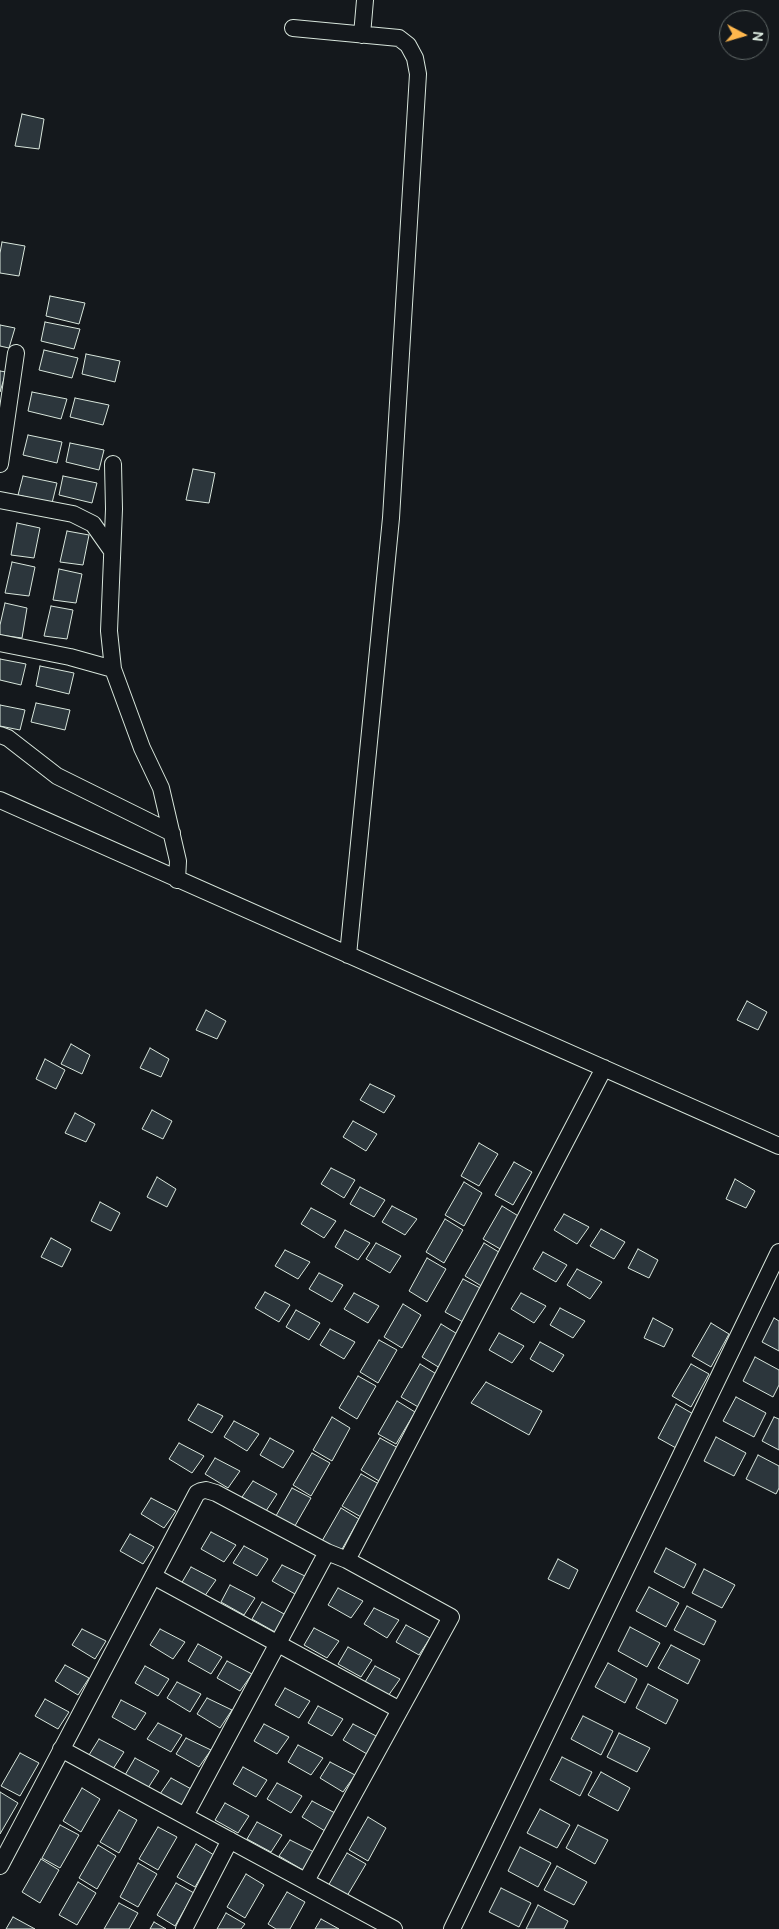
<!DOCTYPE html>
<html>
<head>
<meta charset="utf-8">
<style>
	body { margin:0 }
	#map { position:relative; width:779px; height:1929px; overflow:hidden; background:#14181c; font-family:Ubuntu,sans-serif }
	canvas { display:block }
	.north { position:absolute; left:719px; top:10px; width:50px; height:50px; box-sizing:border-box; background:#14181c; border:1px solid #626a69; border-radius:50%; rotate:96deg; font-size:14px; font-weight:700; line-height:20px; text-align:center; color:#d8e6dc }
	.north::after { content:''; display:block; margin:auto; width:18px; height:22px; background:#ffb74d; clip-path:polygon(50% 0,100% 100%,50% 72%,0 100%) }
</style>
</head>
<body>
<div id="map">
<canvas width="779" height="1929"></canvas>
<div class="north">N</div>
</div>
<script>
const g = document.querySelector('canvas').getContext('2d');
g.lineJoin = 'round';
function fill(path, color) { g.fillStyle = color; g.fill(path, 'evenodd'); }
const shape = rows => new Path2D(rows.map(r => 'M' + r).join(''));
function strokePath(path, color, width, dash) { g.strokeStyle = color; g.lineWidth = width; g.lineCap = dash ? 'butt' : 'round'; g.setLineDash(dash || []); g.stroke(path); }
const building = shape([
	[22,114,44,119,39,149,15,146,22,114],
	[2,242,25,246,19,276,0,273,0,253,2,242],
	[50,296,85,303,79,324,46,316,50,296],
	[45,322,80,329,74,349,41,341,45,322],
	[0,325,15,328,9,348,0,346,0,325],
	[44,350,78,358,72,378,39,370,44,350],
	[86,354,120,361,115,382,82,374,86,354],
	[0,371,6,372,0,392,0,371],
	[32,392,67,399,61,419,28,411,32,392],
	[75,398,109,405,103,425,70,417,75,398],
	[28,435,62,442,57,463,23,455,28,435],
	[70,443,104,450,99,470,66,462,70,443],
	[193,469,215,473,209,503,186,500,193,469],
	[23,476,57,483,52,503,18,495,23,476],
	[63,476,97,483,92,503,59,495,63,476],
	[17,523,40,528,34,558,11,555,17,523],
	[67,531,89,535,83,565,60,562,67,531],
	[12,562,35,567,29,596,5,593,12,562],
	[59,569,82,574,76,603,53,600,59,569],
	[5,603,27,608,22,638,0,635,0,625,5,603],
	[51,606,73,610,67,639,44,636,51,606],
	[0,659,26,664,21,685,0,680,0,659],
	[40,666,74,673,69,694,36,686,40,666],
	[36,703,70,710,65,730,31,722,36,703],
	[0,705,25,710,20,730,0,726,0,705],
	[747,1001,767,1012,758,1030,737,1020,747,1001],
	[206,1010,226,1021,217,1039,196,1030,206,1010],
	[71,1044,90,1055,82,1074,61,1064,71,1044],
	[150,1048,169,1059,161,1077,140,1068,150,1048],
	[45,1059,65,1070,56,1089,36,1079,45,1059],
	[370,1084,395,1096,384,1113,360,1100,370,1084],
	[152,1110,172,1121,163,1139,142,1129,152,1110],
	[75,1113,95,1124,86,1142,65,1133,75,1113],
	[353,1121,377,1134,366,1151,343,1137,353,1121],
	[479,1143,498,1154,479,1186,461,1176,479,1143],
	[514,1162,532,1172,513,1205,495,1195,514,1162],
	[331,1168,355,1180,344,1198,321,1184,331,1168],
	[157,1177,176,1189,167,1207,147,1197,157,1177],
	[735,1179,755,1191,746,1208,726,1199,735,1179],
	[464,1182,482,1193,464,1226,445,1215,464,1182],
	[360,1187,385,1200,374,1217,350,1204,360,1187],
	[100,1202,120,1213,111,1231,91,1221,100,1202],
	[392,1206,417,1219,405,1235,382,1222,392,1206],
	[502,1206,520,1217,502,1250,483,1239,502,1206],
	[311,1208,336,1221,324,1238,301,1224,311,1208],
	[564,1214,589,1227,577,1244,554,1230,564,1214],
	[445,1219,463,1230,444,1263,426,1252,445,1219],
	[601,1229,625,1242,614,1259,590,1246,601,1229],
	[345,1230,370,1243,358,1260,335,1247,345,1230],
	[51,1238,71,1249,62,1267,41,1257,51,1238],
	[376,1243,401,1256,390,1273,366,1259,376,1243],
	[484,1243,502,1254,483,1287,465,1276,484,1243],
	[638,1249,658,1260,649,1278,628,1268,638,1249],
	[285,1250,310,1262,298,1279,275,1266,285,1250],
	[543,1252,567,1265,556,1282,533,1269,543,1252],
	[427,1258,446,1269,427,1302,409,1291,427,1258],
	[577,1269,602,1282,590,1299,567,1285,577,1269],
	[319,1273,343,1285,332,1302,309,1289,319,1273],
	[463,1279,482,1289,463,1322,445,1312,463,1279],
	[265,1292,290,1305,279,1322,255,1308,265,1292],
	[354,1293,379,1306,368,1323,344,1309,354,1293],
	[521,1293,546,1306,534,1323,511,1309,521,1293],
	[403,1304,421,1315,402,1348,384,1337,403,1304],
	[560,1308,585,1321,573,1338,550,1325,560,1308],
	[296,1310,320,1323,309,1340,286,1327,296,1310],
	[653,1318,673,1329,664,1347,644,1338,653,1318],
	[774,1318,779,1321,779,1351,762,1342,774,1318],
	[711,1323,729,1334,711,1367,692,1356,711,1323],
	[441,1324,459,1335,440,1368,422,1357,441,1324],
	[330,1329,355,1342,344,1359,320,1345,330,1329],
	[499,1333,524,1346,512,1363,489,1350,499,1333],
	[379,1340,397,1350,378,1383,360,1372,379,1340],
	[540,1342,564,1355,553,1372,530,1359,540,1342],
	[755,1357,779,1370,779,1385,773,1397,743,1381,755,1357],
	[420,1364,438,1375,420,1408,401,1397,420,1364],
	[691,1364,709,1374,691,1407,672,1396,691,1364],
	[358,1376,376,1386,357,1419,339,1408,358,1376],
	[486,1382,542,1411,529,1435,471,1403,486,1382],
	[736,1397,766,1413,754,1437,723,1421,736,1397],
	[397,1401,415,1412,396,1444,378,1434,397,1401],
	[198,1404,223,1416,212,1433,188,1420,198,1404],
	[676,1404,695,1415,676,1448,658,1438,676,1404],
	[332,1417,350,1428,332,1461,313,1450,332,1417],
	[774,1417,779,1419,779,1450,762,1441,774,1417],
	[234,1421,259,1434,247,1451,224,1437,234,1421],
	[716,1437,746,1453,734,1476,704,1461,716,1437],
	[270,1438,294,1451,283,1468,260,1455,270,1438],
	[380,1438,398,1448,379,1481,361,1470,380,1438],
	[179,1443,204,1456,192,1473,169,1459,179,1443],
	[312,1453,330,1463,311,1496,293,1485,312,1453],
	[758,1455,779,1466,779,1488,776,1494,746,1479,758,1455],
	[215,1458,240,1471,228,1488,205,1474,215,1458],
	[361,1474,379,1484,361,1517,342,1506,361,1474],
	[253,1481,277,1494,266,1511,242,1497,253,1481],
	[292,1488,311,1498,292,1531,273,1521,292,1488],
	[151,1498,176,1511,164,1528,141,1514,151,1498],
	[341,1508,359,1519,341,1551,322,1541,341,1508],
	[211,1532,236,1545,224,1562,201,1549,211,1532],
	[130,1534,154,1547,143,1564,120,1551,130,1534],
	[244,1546,268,1559,257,1576,233,1563,244,1546],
	[666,1548,696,1564,684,1588,654,1572,666,1548],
	[558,1559,578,1570,569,1589,548,1579,558,1559],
	[282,1565,307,1577,295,1594,272,1581,282,1565],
	[191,1567,216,1580,204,1597,181,1584,191,1567],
	[704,1569,735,1585,722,1608,692,1593,704,1569],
	[230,1585,255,1598,244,1615,221,1602,230,1585],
	[649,1587,679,1603,666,1627,636,1611,649,1587],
	[338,1588,363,1601,351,1618,328,1605,338,1588],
	[262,1602,286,1615,275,1632,252,1619,262,1602],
	[687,1606,716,1621,704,1645,674,1630,687,1606],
	[374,1608,399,1620,387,1638,364,1624,374,1608],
	[406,1625,430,1638,419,1655,396,1642,406,1625],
	[630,1627,660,1643,647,1667,618,1651,630,1627],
	[314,1628,339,1641,327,1658,304,1645,314,1628],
	[82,1629,106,1641,95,1659,72,1645,82,1629],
	[160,1629,185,1642,173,1659,150,1645,160,1629],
	[198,1644,222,1657,211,1674,188,1661,198,1644],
	[671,1645,700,1660,688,1684,658,1668,671,1645],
	[348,1647,372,1660,361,1677,338,1664,348,1647],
	[227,1661,252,1674,240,1691,217,1678,227,1661],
	[608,1663,637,1679,625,1703,595,1687,608,1663],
	[65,1665,89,1678,78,1695,55,1681,65,1665],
	[145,1666,169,1679,158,1696,135,1683,145,1666],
	[375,1666,400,1679,388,1696,365,1682,375,1666],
	[177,1682,201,1694,190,1712,167,1698,177,1682],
	[648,1684,678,1700,666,1724,636,1708,648,1684],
	[285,1688,310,1701,299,1718,275,1705,285,1688],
	[207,1698,232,1710,220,1728,197,1714,207,1698],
	[45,1699,69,1712,58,1729,35,1716,45,1699],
	[121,1700,146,1713,135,1730,112,1717,121,1700],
	[318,1706,343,1719,332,1736,308,1723,318,1706],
	[583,1716,613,1731,601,1755,571,1739,583,1716],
	[158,1723,182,1735,171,1752,147,1739,158,1723],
	[264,1724,289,1737,277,1754,254,1741,264,1724],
	[353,1724,378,1737,367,1754,343,1740,353,1724],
	[619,1733,650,1748,637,1772,607,1757,619,1733],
	[186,1738,211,1750,199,1767,176,1754,186,1738],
	[99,1739,124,1752,113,1769,89,1755,99,1739],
	[298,1745,323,1758,311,1775,288,1762,298,1745],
	[20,1753,39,1763,20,1796,1,1786,20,1753],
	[562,1757,592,1772,580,1796,550,1780,562,1757],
	[135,1758,159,1771,148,1788,125,1775,135,1758],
	[330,1762,355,1775,343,1792,320,1778,330,1762],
	[243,1767,267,1780,256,1797,233,1784,243,1767],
	[601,1772,630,1788,618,1811,588,1795,601,1772],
	[171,1778,195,1791,184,1807,160,1794,171,1778],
	[277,1783,302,1796,291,1813,267,1799,277,1783],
	[82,1788,100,1799,81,1832,63,1821,82,1788],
	[0,1792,18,1803,0,1834,0,1792],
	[312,1801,337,1814,325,1831,302,1817,312,1801],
	[225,1803,249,1816,238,1833,215,1820,225,1803],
	[540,1809,570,1825,557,1848,527,1833,540,1809],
	[119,1810,137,1820,119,1853,100,1842,119,1810],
	[368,1817,386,1828,368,1861,349,1850,368,1817],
	[257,1822,282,1835,271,1852,247,1839,257,1822],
	[60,1825,79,1835,60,1868,42,1858,60,1825],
	[578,1825,608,1840,595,1864,566,1848,578,1825],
	[158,1827,177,1837,158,1870,139,1859,158,1827],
	[290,1840,314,1852,303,1870,279,1856,290,1840],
	[196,1844,214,1855,195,1887,177,1877,196,1844],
	[98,1845,116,1856,97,1889,79,1878,98,1845],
	[520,1847,551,1863,538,1887,508,1871,520,1847],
	[347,1853,366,1864,347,1896,328,1886,347,1853],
	[41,1859,59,1870,40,1903,22,1892,41,1859],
	[138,1863,157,1874,138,1907,120,1897,138,1863],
	[557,1866,587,1882,574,1905,544,1890,557,1866],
	[246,1874,264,1885,245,1918,227,1907,246,1874],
	[78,1882,96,1893,77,1925,59,1915,78,1882],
	[176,1883,194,1893,175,1926,157,1915,176,1883],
	[501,1888,531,1903,519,1927,489,1912,501,1888],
	[287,1892,305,1902,290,1929,276,1929,268,1924,287,1892],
	[119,1903,138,1913,129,1929,104,1929,119,1903],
	[538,1905,568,1921,564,1929,526,1929,538,1905],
	[226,1913,245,1924,241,1929,217,1929,226,1913],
	[13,1917,35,1929,6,1929,13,1917],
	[321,1919,339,1929,315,1929,321,1919],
	[154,1922,166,1929,150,1929,154,1922]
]);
fill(building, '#2c363c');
strokePath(building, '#d8e6dc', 1);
const street = shape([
	[293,28,399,38,408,45,415,58,418,74,391,518,348,955],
	[362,35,365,0],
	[0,464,16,353],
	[113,464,114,509,109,631,113,669,142,748,161,788,178,861,177,880],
	[0,500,73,514,93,524,112,551],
	[0,643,70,657,113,669],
	[0,735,8,738,57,776,172,833],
	[0,800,779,1146],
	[347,1560,604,1068],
	[153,1576,400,1710],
	[61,1749,394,1929],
	[185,1816,327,1552],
	[0,1866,197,1493,201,1491,206,1490,216,1493,327,1552,347,1560,451,1617,306,1881],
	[184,1929,230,1840],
	[452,1929,779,1252]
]);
strokePath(street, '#d8e6dc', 18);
strokePath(street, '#14181c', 16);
</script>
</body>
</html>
